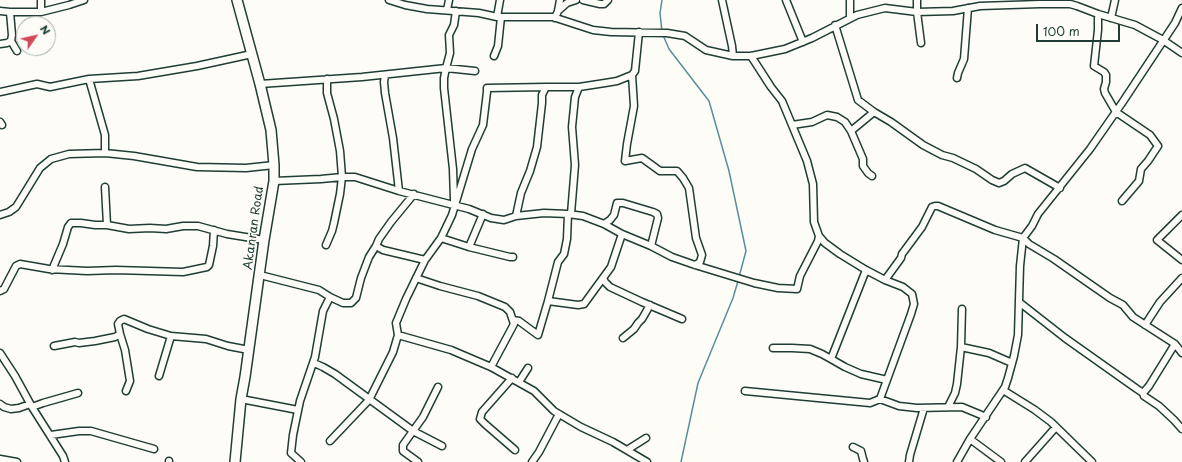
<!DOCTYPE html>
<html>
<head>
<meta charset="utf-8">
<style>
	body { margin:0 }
	#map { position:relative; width:1182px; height:462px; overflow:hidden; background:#fdfcf7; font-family:"Playpen Sans",sans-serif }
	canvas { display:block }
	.north { position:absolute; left:16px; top:16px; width:40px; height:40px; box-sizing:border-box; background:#fdfcf7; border:1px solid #a4b0a9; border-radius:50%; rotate:56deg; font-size:11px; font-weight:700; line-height:16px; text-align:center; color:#1f3d34 }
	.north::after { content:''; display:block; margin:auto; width:14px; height:18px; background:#d1495b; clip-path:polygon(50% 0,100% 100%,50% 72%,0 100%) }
	.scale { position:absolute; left:1036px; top:24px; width:84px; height:18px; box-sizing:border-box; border:2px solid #1f3d34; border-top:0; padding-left:5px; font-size:12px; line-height:14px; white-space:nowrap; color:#1f3d34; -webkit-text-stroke:3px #fdfcf7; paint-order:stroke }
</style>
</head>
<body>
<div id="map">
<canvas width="1182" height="462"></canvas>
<div class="north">N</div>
<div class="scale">100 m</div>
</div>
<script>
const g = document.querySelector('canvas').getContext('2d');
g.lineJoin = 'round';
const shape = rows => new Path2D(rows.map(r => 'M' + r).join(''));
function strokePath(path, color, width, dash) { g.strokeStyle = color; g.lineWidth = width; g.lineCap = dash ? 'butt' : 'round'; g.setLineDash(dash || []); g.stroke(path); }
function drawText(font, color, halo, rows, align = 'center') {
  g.font = font + ' "Playpen Sans",sans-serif'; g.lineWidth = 3.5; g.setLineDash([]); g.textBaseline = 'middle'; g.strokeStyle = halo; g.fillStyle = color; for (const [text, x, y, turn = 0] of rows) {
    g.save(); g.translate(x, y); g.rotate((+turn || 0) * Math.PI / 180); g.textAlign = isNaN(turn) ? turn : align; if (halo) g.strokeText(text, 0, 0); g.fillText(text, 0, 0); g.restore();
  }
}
strokePath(shape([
	[662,0,660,13,662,32],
	[663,35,669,49,709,101,729,171,746,251,739,277],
	[681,462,698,383,733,298,738,281]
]), '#58909a', 1.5);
const street = shape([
	[389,0,405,5,427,9,479,13,497,17,553,17,593,30,611,32,667,33,685,36,706,50,733,56,751,56,785,49,812,38,857,15,885,8,917,12,953,11,980,6,1040,4,1070,4,1077,6,1098,14,1135,25,1163,40,1182,53],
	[583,0,600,4,604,4,608,0],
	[722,0,732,46,733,56],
	[786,0,803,42],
	[850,0,850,18],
	[917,0,917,12,921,43],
	[447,10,449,0],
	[0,11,10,12,41,12,69,5,84,0],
	[558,11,560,0],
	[41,12,41,0],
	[1098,14,1098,30,1094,66,1104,72,1106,75,1106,82,1104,89,1105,93,1116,112,1150,135,1158,146,1148,161,1141,169,1139,181,1122,201],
	[497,17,500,0],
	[555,18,558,11,567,3,576,0],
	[1111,18,1115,0],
	[835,25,858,100,874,112],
	[11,41,17,51],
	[0,44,7,43,11,41,12,35,10,12],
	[494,56,498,46,501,17],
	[385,75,384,82,385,93,393,138,399,191],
	[632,75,634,106,627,144,625,161,642,158,660,171,677,171,683,178,689,188,696,238,702,255,700,262,695,265],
	[957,78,958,73,964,59,968,8],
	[89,79,105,135,105,153],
	[260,84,362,77,446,68,475,71],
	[0,92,37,84,50,87,89,79,138,76,197,66,252,54],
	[0,122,2,125],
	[792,125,812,122,827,115,837,117,845,122,851,131,863,159,863,166,868,173,872,176],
	[851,131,874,112,891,122,923,145,942,155,953,158,976,169,992,180,999,183,1004,181,1012,174,1025,168,1060,188],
	[274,181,321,179,342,177,355,177,399,191,469,209,491,218,504,220,516,216,544,213,568,214,583,216,604,224,622,234,651,246,672,257,695,265,754,283,778,288,797,289,800,276,818,241,819,236,814,222,813,184,807,161,782,101,771,87,751,56],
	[105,187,107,225],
	[454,200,453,169,444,88,444,78,446,68,450,53,449,35,454,25,456,11],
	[571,214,575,165,572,127,575,97,579,87],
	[0,215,9,212,16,207,40,168,51,159,69,154,105,153,134,156,197,167,246,168,274,165],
	[1182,215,1157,240,1182,260],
	[516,216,521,193,530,171,537,147,542,103,542,95,546,87,579,87,605,83,617,81,632,75,635,71,639,32],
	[604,224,610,220,614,215,617,203,623,203,653,212,657,214,658,218,651,246],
	[819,236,825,243,840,254,866,270,885,280,903,287,912,294,914,304,911,314,880,399],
	[441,238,469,247,510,257,513,257],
	[326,245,332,231,334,223,340,194,342,177,340,151,334,119,327,93,327,79],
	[376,246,379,239,391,222,414,194],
	[469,247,483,214],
	[52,270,63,244,68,227,71,223,81,223,95,225,107,225,129,229,150,228,166,229,183,226,198,226,227,234,264,240],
	[866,270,831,359,845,367,861,374,887,380],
	[260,275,319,290,330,297,343,303,351,303,356,298,361,278,369,257,376,246,383,250,425,260],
	[416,278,440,286,478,296,505,307,510,312,514,324,491,367],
	[603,278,605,282,610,287,642,302,682,319],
	[885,280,901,258,902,254,922,227,932,207,935,206,938,206,995,230,1023,238,1029,244,1054,259,1110,298,1123,305,1133,317,1175,344,1182,353],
	[0,291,4,289,16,266,20,264,49,269,87,271,116,270,183,272,207,267,209,265,213,246,214,230],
	[548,301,558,262,564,254,567,239,568,214],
	[1019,302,1065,338,1137,389,1143,393,1144,396,1159,406,1174,420,1182,429],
	[962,309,961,347,989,353,1012,363],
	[513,320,519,321,538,335,548,301,578,305,584,304,611,267,622,234],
	[1145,325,1160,302,1182,278],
	[120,334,125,350,130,381,126,391],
	[398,335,451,350,491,367,534,391,554,411,581,427,613,442,647,462],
	[623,338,634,329,638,323,642,319,650,305],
	[54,346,75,342,79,343,95,341,115,337,120,334,118,324,120,321,124,319,148,329,171,336,206,339,228,346,249,350],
	[773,348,792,348,810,349,822,354,831,359],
	[0,353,15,376,32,407,63,456,65,462],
	[314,363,323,367,335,374,413,431,442,446],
	[159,376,171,336],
	[512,378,482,412,480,419,485,424,515,450],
	[519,382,528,368],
	[1003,390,1035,410,1051,422,1092,462],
	[745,391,870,403,880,399,899,406,917,408,962,407,986,417],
	[1143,393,1149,386,1175,344],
	[241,399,298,410],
	[0,404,4,407,11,409,19,408,30,404],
	[32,407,43,403,78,393],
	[948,407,955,393,957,384,961,347],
	[51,435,79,431,91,431,154,449],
	[970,439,1001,462],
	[330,441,369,400,393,352,398,335,396,323,406,299,425,260,441,238,452,215,472,149,483,125,487,92,487,88,546,87],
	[853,447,861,451,863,459,864,462],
	[627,450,646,438],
	[0,459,17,462],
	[169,462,169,461],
	[301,462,291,453,293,435,300,401,315,357,323,311,330,297],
	[418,462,403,451,403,445,423,417,438,387],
	[532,462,539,452,559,414],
	[909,462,910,455,924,408],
	[957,462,970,439,1005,387,1008,378,1014,356,1018,335,1020,266,1023,238,1032,226,1038,214,1090,149,1122,103,1175,23,1182,8],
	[1025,462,1056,427]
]);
const secondary = shape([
	[235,462,241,399,245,377,264,240,274,181,274,165,271,130,260,84,237,0]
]);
strokePath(street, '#1f3d34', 9);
strokePath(secondary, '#1f3d34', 12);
strokePath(street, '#fdfcf7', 6);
strokePath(secondary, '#fdfcf7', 9);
drawText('12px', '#1f3d34', '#fdfcf7', [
	["Akanran Road",254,228,-82]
]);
</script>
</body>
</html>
